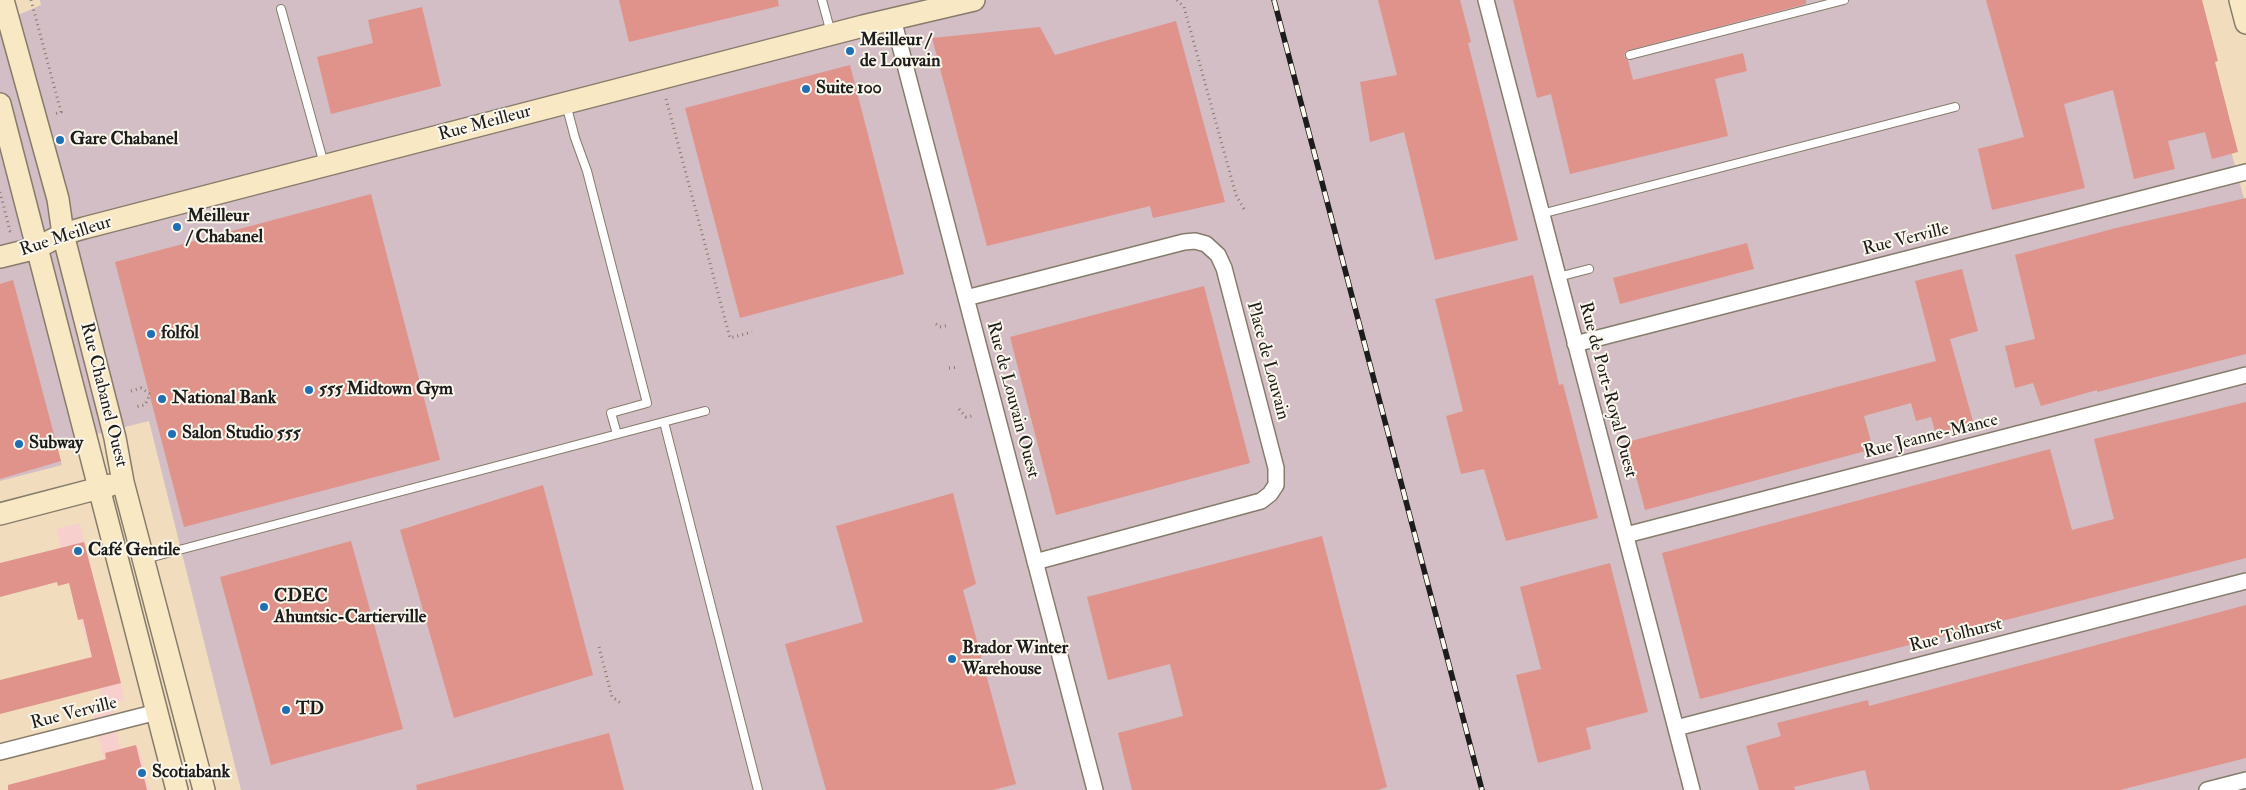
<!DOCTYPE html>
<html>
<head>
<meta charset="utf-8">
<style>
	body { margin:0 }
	canvas { display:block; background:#f1ddbd }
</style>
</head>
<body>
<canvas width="2246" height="790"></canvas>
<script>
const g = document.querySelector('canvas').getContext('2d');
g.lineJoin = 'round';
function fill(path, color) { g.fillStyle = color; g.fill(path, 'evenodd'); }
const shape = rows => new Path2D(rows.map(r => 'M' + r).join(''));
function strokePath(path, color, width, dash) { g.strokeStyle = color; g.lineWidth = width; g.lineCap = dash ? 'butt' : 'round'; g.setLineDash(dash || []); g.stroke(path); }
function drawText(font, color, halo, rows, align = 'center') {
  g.font = font + ' "IM FELL Double Pica",serif'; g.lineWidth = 4; g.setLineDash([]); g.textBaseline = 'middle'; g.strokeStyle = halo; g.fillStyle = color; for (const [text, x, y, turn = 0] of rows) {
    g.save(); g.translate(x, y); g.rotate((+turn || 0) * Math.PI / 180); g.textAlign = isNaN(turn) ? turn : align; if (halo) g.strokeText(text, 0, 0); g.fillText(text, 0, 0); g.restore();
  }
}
fill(shape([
	[80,523,125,700,112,703,120,748,138,745,150,790,113,790,98,736,91,705,103,702,56,529]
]), '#f7d0ce');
fill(shape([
	[40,0,2190,0,2246,206,2246,790,241,790,149,421,56,444,62,465,0,481,0,23,41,5]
]), '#d2bec4');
fill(shape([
	[619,0,778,0,779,6,629,42],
	[1378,0,1460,0,1471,42,1468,43,1518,240,1435,260,1404,132,1370,142,1360,82,1397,75],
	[1513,0,1806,0,1806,4,1626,51,1624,56,1628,60,1633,80,1743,53,1747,71,1715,79,1728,136,1570,174,1551,94,1537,98],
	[1986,0,2202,0,2218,61,2215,62,2238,152,2212,159,2205,132,2168,141,2175,169,2134,179,2113,90,2064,104,2085,188,1992,210,1978,149,2024,137],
	[422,7,441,86,331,114,317,57,373,43,368,20],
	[1176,21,1225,202,1153,218,1150,206,987,246,932,38,1040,27,1055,55],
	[850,65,904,274,740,318,685,108],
	[371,194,440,460,184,527,115,262],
	[2246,198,2246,354,2097,392,2097,390,2041,406,2033,383,2015,388,2005,346,2035,339,2015,255,2116,228],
	[1747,243,1754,269,1620,304,1613,278],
	[1962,269,1978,331,1950,339,1974,425,1936,435,1931,417,1916,421,1911,403,1864,416,1873,449,1645,510,1627,442,1936,361,1915,281],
	[1533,275,1559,385,1563,384,1598,518,1506,541,1484,469,1461,474,1446,416,1463,411,1435,299],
	[13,280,61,461,0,479,0,284],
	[1204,286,1250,463,1056,515,1010,337],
	[2246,402,2246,558,1700,699,1662,553,2050,449,2072,530,2114,519,2094,439],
	[543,485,593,675,454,718,400,530],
	[953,493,976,584,963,590,1016,784,993,790,826,790,785,644,863,622,836,526],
	[1322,536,1387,787,1378,790,1132,790,1118,733,1183,716,1170,664,1108,680,1087,597],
	[351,541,403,729,271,765,220,577],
	[84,542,121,683,0,714,0,680,92,657,83,619,78,620,69,583,58,586,57,582,0,597,0,563],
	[1610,563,1648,712,1586,728,1591,749,1538,763,1516,675,1541,669,1520,587],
	[2246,605,2246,758,2120,790,1870,790,1865,770,1794,787,1795,790,1759,790,1746,746,1781,736,1777,723,1868,700,1869,706],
	[609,733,624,790,417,790,416,785],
	[136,745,147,790,8,790,8,785,106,759,105,753]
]), '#e0938b');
const lane = shape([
	[822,0,831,33],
	[281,9,324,164],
	[1630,55,1844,0],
	[566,104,575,138,587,171,647,403,611,413,617,434],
	[1541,214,1955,107],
	[1558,277,1589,269],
	[664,422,758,790],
	[145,559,705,411]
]);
const street = shape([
	[1486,0,1692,790],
	[893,19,1095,790],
	[966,298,1184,242,1195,241,1206,244,1218,255,1224,268,1276,468,1276,485,1270,494,1261,501,1035,562],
	[1575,344,2246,172],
	[1626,535,2246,375],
	[1676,728,2246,581],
	[0,752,157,712],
	[2207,790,2246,780]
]);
const secondary = shape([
	[3,0,58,199,63,234,115,438,123,482,204,790],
	[2240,0,2246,23],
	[0,104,177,790],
	[0,257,37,248,63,234,84,228,863,26,974,0],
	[0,514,111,485]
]);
strokePath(lane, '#867c6c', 10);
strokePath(street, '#867c6c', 18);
strokePath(secondary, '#867c6c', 24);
strokePath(shape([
	[31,0,61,112,54,114],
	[1177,0,1184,7,1236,195,1244,209],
	[865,59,869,51],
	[666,99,730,338,752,332],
	[0,192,10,231,13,233],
	[936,324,940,327,949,325],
	[949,368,959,367],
	[131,391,141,388,150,394,145,405,135,407],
	[959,409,966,417,972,416],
	[599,647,612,697,621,703]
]), '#867c6c', 3, [1, 4]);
strokePath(lane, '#fff', 8);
strokePath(street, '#fff', 15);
strokePath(secondary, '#f8e8c3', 21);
const rail = shape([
	[1274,0,1482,790]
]);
strokePath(rail, '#1c1c1c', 5.5);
strokePath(rail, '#fbf7ec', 4, [11]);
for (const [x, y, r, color] of [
	[850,51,5,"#1f6fb2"],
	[806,89,5,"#1f6fb2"],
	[60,140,5,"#1f6fb2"],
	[177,227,5,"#1f6fb2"],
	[151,334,5,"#1f6fb2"],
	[309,390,5,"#1f6fb2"],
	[162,399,5,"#1f6fb2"],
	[172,434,5,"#1f6fb2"],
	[19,444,5,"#1f6fb2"],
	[78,551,5,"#1f6fb2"],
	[264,607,5,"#1f6fb2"],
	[952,659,5,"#1f6fb2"],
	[286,710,5,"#1f6fb2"],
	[142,773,5,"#1f6fb2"]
]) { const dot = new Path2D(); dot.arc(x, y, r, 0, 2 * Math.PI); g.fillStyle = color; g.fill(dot); strokePath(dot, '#fbf7ec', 2); }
drawText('bold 18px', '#1c1c1c', '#fbf7ec', [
	["Meilleur /",860,41],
	["de Louvain",860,62],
	["Suite 100",816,89],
	["Gare Chabanel",70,140],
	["Meilleur",187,217],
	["/ Chabanel",187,238],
	["folfol",161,334],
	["555 Midtown Gym",319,390],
	["National Bank",172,399],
	["Salon Studio 555",182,434],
	["Subway",29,444],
	["Café Gentile",88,551],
	["CDEC",274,597],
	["Ahuntsic-Cartierville",274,618],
	["Brador Winter",962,649],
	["Warehouse",962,670],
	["TD",296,710],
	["Scotiabank",152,773]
], 'left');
drawText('18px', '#1c1c1c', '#fbf7ec', [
	["Rue Meilleur",485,124,-15],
	["Rue Meilleur",66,237,-18],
	["Rue Verville",1906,240,-14],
	["Place de Louvain",1267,361,75],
	["Rue de Port-Royal Ouest",1607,390,75],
	["Rue Chabanel Ouest",103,395,76],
	["Rue de Louvain Ouest",1012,400,75],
	["Rue Jeanne-Mance",1931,437,-14],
	["Rue Tolhurst",1956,636,-14],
	["Rue Verville",74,714,-14]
]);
</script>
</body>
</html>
